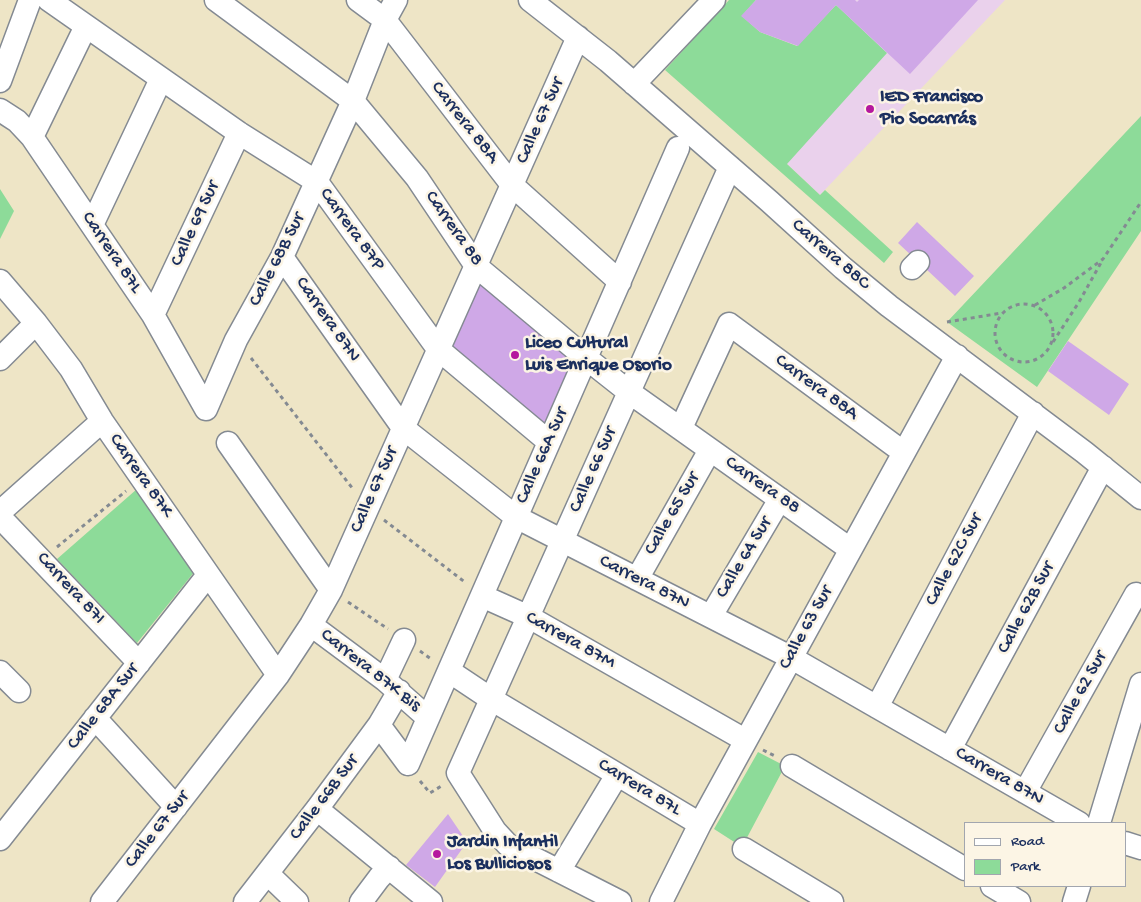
<!DOCTYPE html>
<meta charset="utf-8">
<style>
body{margin:0}
#map{position:relative;width:1141px;height:902px;overflow:hidden;background:#eee5c6;font-family:"Gochi Hand",sans-serif}
canvas{display:block}
.legend{position:absolute;left:964px;top:822px;width:162px;height:65px;box-sizing:border-box;background:#fcf5e5;border:1px solid #a2a6af;margin:0;padding:6px 9px;list-style:none;font-size:15px;color:#1b2f5e}
.legend li{display:flex;align-items:center;gap:10px;height:25px}
.legend b{width:25px;border:1px solid #a2a6af}
</style>
<div id="map">
<canvas width="1141" height="902"></canvas>
<ul class="legend">
<li><b style="height:6px;background:#fff"></b>Road</li>
<li><b style="height:14px;background:#8ddb99"></b>Park</li>
</ul>
</div>
<script>
const ctx = document.querySelector('canvas').getContext('2d');
ctx.lineJoin = 'round';
function paint(path, color) {
  ctx.fillStyle = color;
  ctx.fill(path, 'evenodd');
}
function toPath(rows) {
  const path = new Path2D();
  for (const r of rows) {
    if (r.length === 3) {
      path.moveTo(r[0] + r[2], r[1]);
      path.arc(r[0], r[1], r[2], 0, 2 * Math.PI);
      continue;
    }
    path.moveTo(r[0], r[1]);
    for (let i = 2; i < r.length; i += 2) path.lineTo(r[i], r[i + 1]);
  }
  return path;
}
function strokePath(path, color, width, dash) {
  ctx.strokeStyle = color;
  ctx.lineWidth = width;
  ctx.lineCap = dash ? 'butt' : 'round';
  ctx.setLineDash(dash || []);
  ctx.stroke(path);
}
function write(font, color, halo, rows, align = 'center') {
  ctx.font = font + ' "Gochi Hand",sans-serif';
  ctx.lineWidth = 5;
  ctx.setLineDash([]);
  ctx.textBaseline = 'middle';
  ctx.strokeStyle = halo;
  ctx.fillStyle = color;
  for (const [text, x, y, turn = 0] of rows) {
    ctx.save();
    ctx.translate(x, y);
    ctx.rotate((+turn || 0) * Math.PI / 180);
    ctx.textAlign = isNaN(turn) ? turn : align;
    if (halo) ctx.strokeText(text, 0, 0);
    ctx.fillText(text, 0, 0);
    ctx.restore();
  }
}
paint(toPath([
 [756,0,1005,0,820,195,787,164,798,46,760,32,741,16]
]), '#ead1ec');
paint(toPath([
 [729,0,756,0,742,16,760,32,797,46,836,5,887,53,787,164,820,195,825,190,893,252,884,263,665,70],
 [1141,116,1141,231,1037,387,947,322],
 [0,189,14,211,0,239],
 [137,489,195,571,137,643,57,559],
 [758,752,785,766,742,847,714,829]
]), '#8ddb99');
paint(toPath([
 [756,0,855,0,857,2,859,0,978,0,910,74,836,5,798,46,760,32,741,16],
 [917,222,974,276,955,296,898,243],
 [478,278,578,362,545,427,452,349],
 [1068,341,1129,384,1109,415,1048,371],
 [448,814,467,842,435,887,406,865]
]), '#cfa8e7');
const minor = toPath([
 [49,0,239,133,317,182,438,349,549,442],
 [216,0,353,101,417,178,476,266,586,358,629,392,850,549],
 [358,0,385,20,512,185,620,282],
 [530,0,608,61,769,201,843,268,889,306,1084,452,1141,498],
 [0,81,30,0],
 [634,84,714,0],
 [0,110,17,121,32,137,153,315,206,409],
 [32,137,86,26],
 [92,225,161,79],
 [282,257,403,428,516,517,790,657,1079,823],
 [912,268,918,262],
 [0,281,36,323,71,369,102,421,278,675],
 [153,315,239,133],
 [0,359,36,323],
 [206,409,236,340,282,257,353,101,385,20,396,0],
 [681,428,729,324,903,452],
 [228,443,331,590],
 [0,512,102,421],
 [0,517,139,663],
 [637,579,710,450],
 [482,596,529,617,745,740],
 [711,616,780,499],
 [311,625,385,680,428,718],
 [449,671,491,699,700,824],
 [0,672,19,691],
 [385,680,404,640],
 [877,707,1033,413],
 [95,718,176,807],
 [379,725,408,764,678,148],
 [950,749,1103,467],
 [792,766,965,869],
 [1025,792,1136,594],
 [317,809,431,902],
 [1099,823,1141,684],
 [0,839,208,575],
 [1125,843,1141,848],
 [744,849,832,902],
 [559,871,617,775],
 [268,874,297,902],
 [992,886,1019,902],
 [102,902,278,675,311,625,331,590,578,37],
 [245,902,317,809,379,725,399,691],
 [361,902,379,878,389,867],
 [620,902,508,845,495,831,458,773,730,167],
 [661,902,700,824,957,356],
 [1074,902,1079,886]
]);
strokePath(minor, '#848a92', 25);
strokePath(toPath([
 [1024,333,29],
 [1035,305,1064,288,1103,259,1141,202],
 [947,322,1002,313],
 [1053,342,1079,302,1102,261],
 [251,358,353,489],
 [384,520,466,583],
 [57,547,126,491],
 [348,602,388,629],
 [420,651,431,659],
 [763,750,775,756],
 [420,781,430,793,443,785]
]), '#848a92', 3, [4, 4]);
strokePath(minor, '#fff', 22);
for (const [x, y, r, color] of [
 [870,109,5,"#b5179e"],
 [515,355,5,"#b5179e"],
 [437,854,5,"#b5179e"]
]) {
  const dot = new Path2D();
  dot.arc(x, y, r, 0, 2 * Math.PI);
  ctx.fillStyle = color;
  ctx.fill(dot);
  strokePath(dot, '#fcf5e5', 2);
}
write('bold 19px', '#1b2f5e', '#fcf5e5', [
 ["IED Francisco",880,98],
 ["Pio Socarrás",880,120],
 ["Liceo Cultural",525,344],
 ["Luis Enrique Osorio",525,366],
 ["Jardin Infantil",447,843],
 ["Los Bulliciosos",447,865]
], 'left');
write('19px', '#1b2f5e', '#fcf5e5', [
 ["Calle 67 Sur",541,121,-66],
 ["Carrera 88A",464,123,52],
 ["Calle 69 Sur",196,224,-65],
 ["Carrera 88",453,229,55],
 ["Carrera 87P",351,230,54],
 ["Carrera 87L",111,253,56],
 ["Carrera 88C",830,255,41],
 ["Calle 68B Sur",278,260,-63],
 ["Carrera 87N",327,320,55],
 ["Carrera 88A",816,388,36],
 ["Calle 66A Sur",543,456,-66],
 ["Calle 66 Sur",594,470,-66],
 ["Carrera 87K",140,476,55],
 ["Carrera 88",762,486,35],
 ["Calle 67 Sur",375,490,-66],
 ["Calle 65 Sur",673,514,-60],
 ["Calle 64 Sur",745,558,-59],
 ["Calle 62C Sur",955,560,-62],
 ["Carrera 87N",644,583,27],
 ["Carrera 87I",70,589,47],
 ["Calle 62B Sur",1027,608,-62],
 ["Calle 63 Sur",807,628,-61],
 ["Carrera 87M",570,641,29],
 ["Carrera 87K Bis",370,671,38],
 ["Calle 62 Sur",1081,693,-61],
 ["Calle 68A Sur",104,707,-52],
 ["Carrera 87N",999,777,30],
 ["Carrera 87L",639,788,31],
 ["Calle 66B Sur",325,798,-53],
 ["Calle 67 Sur",158,830,-52]
]);
</script>
